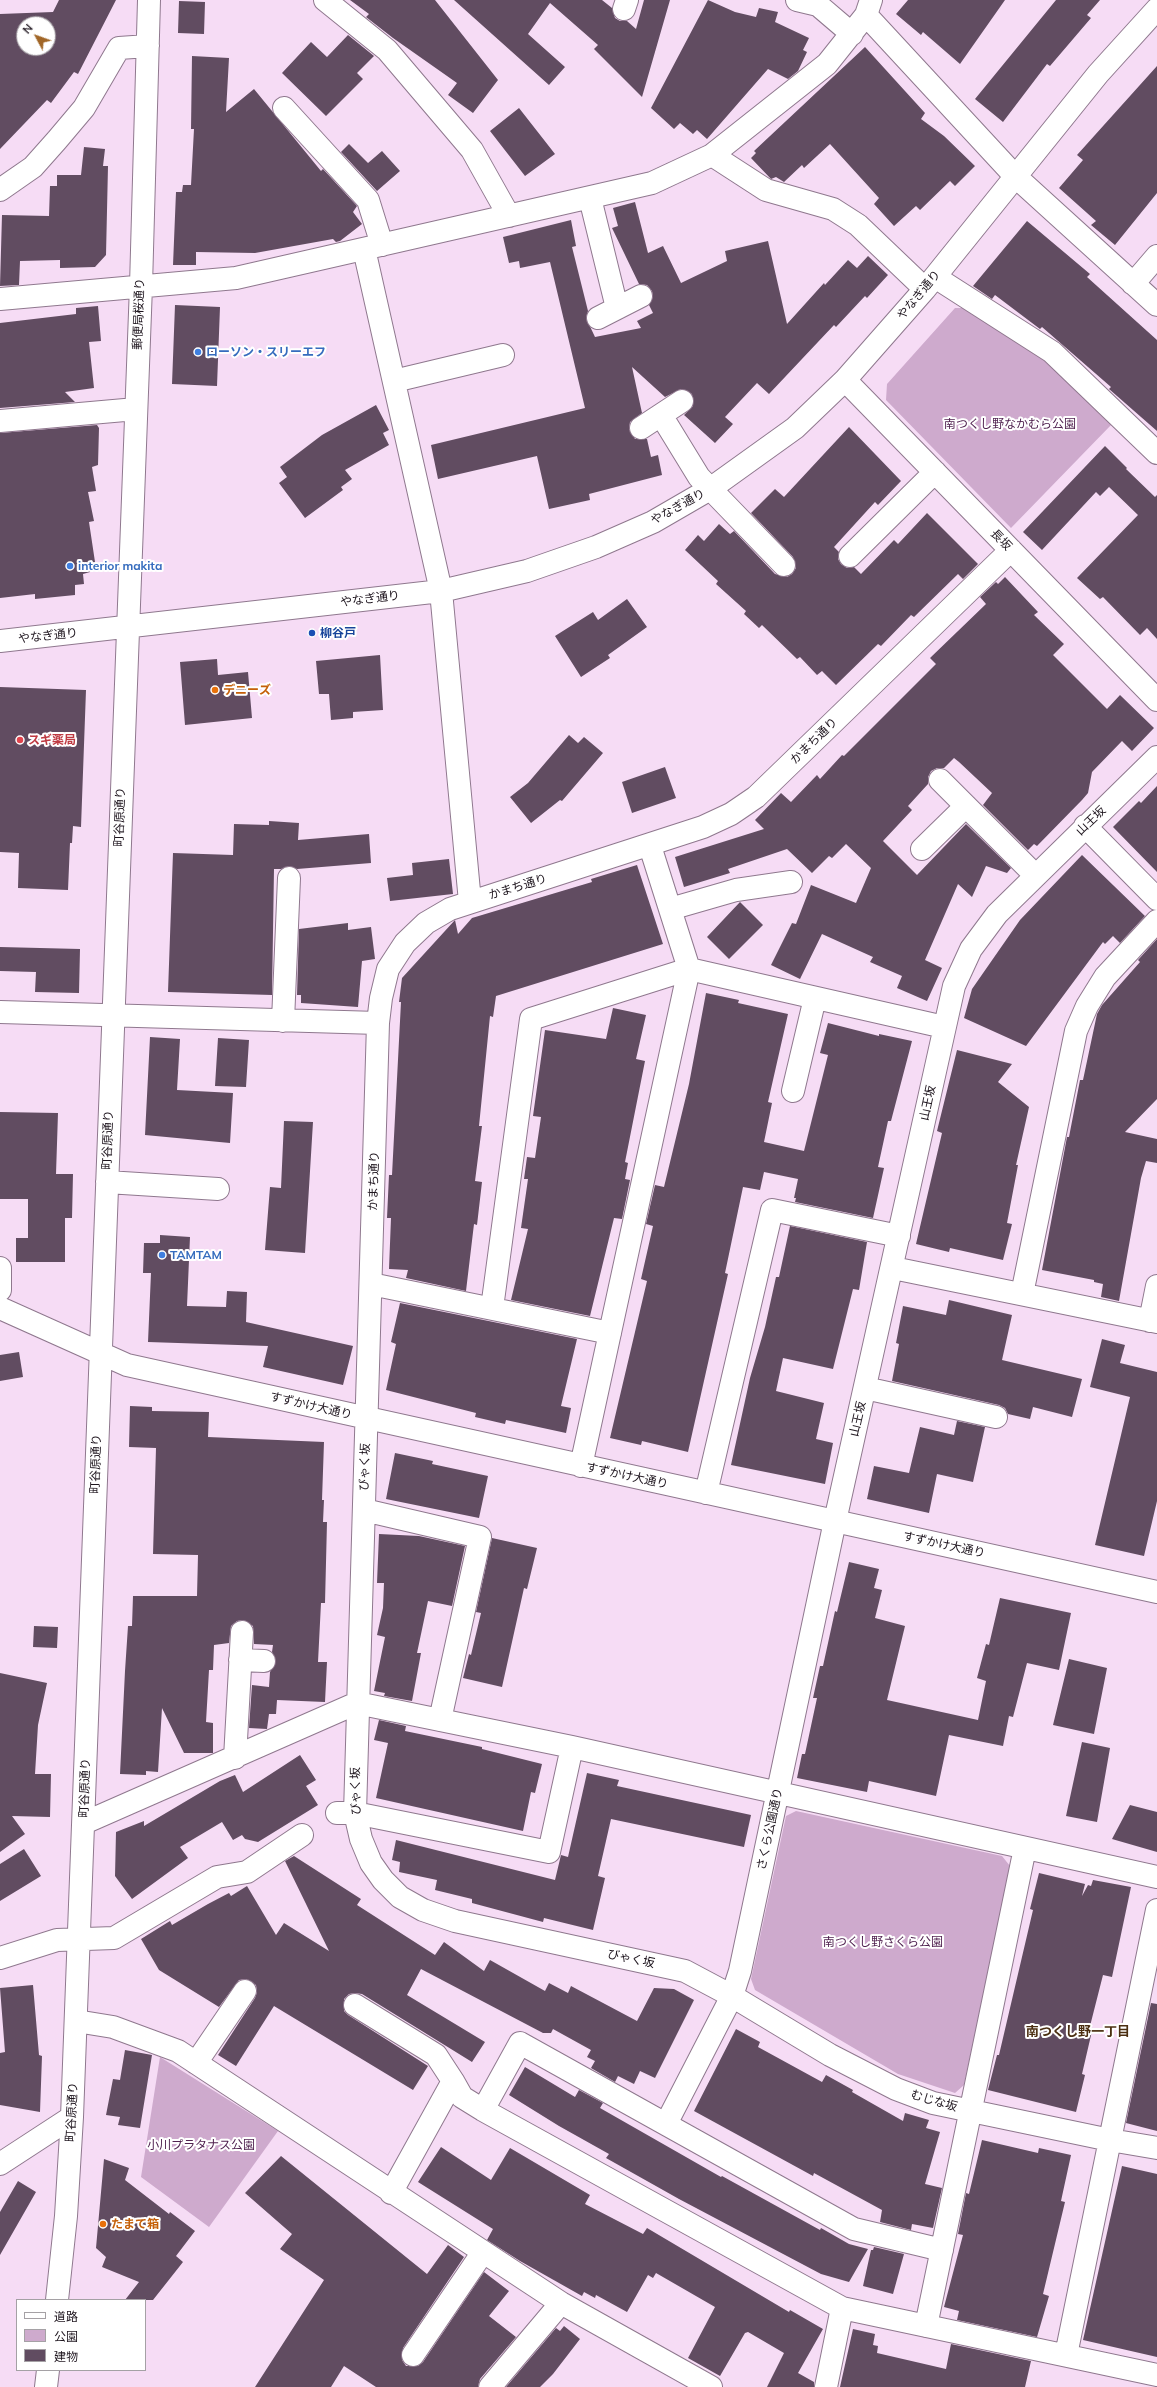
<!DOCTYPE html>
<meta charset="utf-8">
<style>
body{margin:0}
#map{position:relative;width:1157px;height:2387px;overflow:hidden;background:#f6dcf5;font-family:Mulish,"Noto Sans JP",sans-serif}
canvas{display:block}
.legend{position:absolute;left:16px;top:2299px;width:130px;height:72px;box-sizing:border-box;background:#fff;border:1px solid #a5a1a5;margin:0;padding:5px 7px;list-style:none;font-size:12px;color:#1e151e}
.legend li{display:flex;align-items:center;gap:8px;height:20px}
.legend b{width:20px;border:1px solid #a5a1a5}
.north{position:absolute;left:16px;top:16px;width:40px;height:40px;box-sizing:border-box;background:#fff;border:1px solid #a5a1a5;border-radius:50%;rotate:311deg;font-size:11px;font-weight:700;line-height:16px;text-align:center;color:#1e151e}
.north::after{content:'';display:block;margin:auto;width:14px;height:18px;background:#a16627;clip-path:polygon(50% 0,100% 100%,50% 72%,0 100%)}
</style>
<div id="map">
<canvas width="1157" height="2387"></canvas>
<ul class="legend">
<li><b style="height:5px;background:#fff"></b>道路</li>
<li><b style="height:11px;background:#ceaacd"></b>公園</li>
<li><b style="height:11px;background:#614c61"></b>建物</li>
</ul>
<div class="north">N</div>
</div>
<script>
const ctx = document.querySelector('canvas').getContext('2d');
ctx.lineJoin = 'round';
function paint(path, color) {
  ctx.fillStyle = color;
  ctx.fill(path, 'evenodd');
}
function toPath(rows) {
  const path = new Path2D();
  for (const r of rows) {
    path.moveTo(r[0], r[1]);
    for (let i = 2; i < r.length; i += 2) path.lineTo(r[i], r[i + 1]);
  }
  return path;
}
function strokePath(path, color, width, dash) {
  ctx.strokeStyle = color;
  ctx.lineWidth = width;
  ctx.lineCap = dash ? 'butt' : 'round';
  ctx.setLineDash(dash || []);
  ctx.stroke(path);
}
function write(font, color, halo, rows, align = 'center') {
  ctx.font = font + ' Mulish,"Noto Sans JP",sans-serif';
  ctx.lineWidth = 4;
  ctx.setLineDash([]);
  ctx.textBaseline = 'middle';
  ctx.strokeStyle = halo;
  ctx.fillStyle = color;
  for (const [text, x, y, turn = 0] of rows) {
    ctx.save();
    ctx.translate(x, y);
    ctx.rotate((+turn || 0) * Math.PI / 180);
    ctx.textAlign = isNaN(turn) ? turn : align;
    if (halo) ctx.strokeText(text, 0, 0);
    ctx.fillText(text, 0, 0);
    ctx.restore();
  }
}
paint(toPath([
 [955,308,964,308,1049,363,1112,424,1011,528,886,400,887,384],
 [796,1811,1002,1856,1010,1866,964,2085,955,2093,898,2074,755,1990,751,1979,786,1816],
 [160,2057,278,2131,209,2227,141,2177]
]), '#ceaacd');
paint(toPath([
 [59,0,116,0,78,74,74,72,51,103,47,100,0,149,0,14,53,12],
 [24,24,48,24,48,48,24,48],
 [350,0,435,0,498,80,473,113,448,95,457,83,393,38,366,17,369,14],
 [454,0,602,0,612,8,615,18,620,21,627,21,636,29,644,0,670,0,642,97,594,49,598,45,550,3,528,34,565,67,549,85],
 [708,0,735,12,756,17,759,8,778,12,775,22,809,38,803,50,807,52,798,71,788,79,768,69,707,139,697,130,693,134,680,123,674,129,651,108],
 [908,0,1005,0,960,64,923,32,921,35,896,14],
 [1056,0,1100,0,1087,15,1091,18,1050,66,1047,64,1003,122,975,99],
 [179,1,205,2,204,34,178,33],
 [348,35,374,56,357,73,363,79,326,116,282,73,311,42,327,57],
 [865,47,925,113,921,119,944,136,975,166,955,186,950,181,920,210,916,206,894,226,874,204,879,198,830,144,804,168,802,165,784,182,776,177,771,179,751,158,756,153,754,151],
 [192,56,229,58,226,112,254,89,321,171,323,169,357,206,353,212,362,224,340,241,336,242,333,239,255,253,196,252,196,265,173,265,176,192,182,192,183,185,191,185,194,129,191,129],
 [1157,66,1157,193,1115,245,1091,225,1096,221,1059,188,1083,160,1077,155],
 [519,108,555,154,525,176,490,131],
 [349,144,368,163,382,151,400,171,377,191,341,152],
 [84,147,105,149,103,166,108,166,106,255,95,267,60,268,60,260,20,261,19,285,0,286,2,215,49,216,50,186,57,186,57,175,81,175],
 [635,202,648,253,663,246,681,283,727,261,725,251,768,241,787,324,824,283,825,285,848,260,857,268,868,256,888,275,867,298,865,296,836,327,834,325,769,394,757,383,725,417,733,424,715,443,684,415,693,406,692,394,681,389,665,397,632,367,642,413,630,422,629,429,635,439,647,439,651,457,658,455,662,475,589,494,590,500,549,509,537,456,438,479,431,445,585,408,550,262,520,268,519,261,509,263,503,237,571,220,576,246,572,247,588,311,586,318,595,337,641,328,637,321,653,313,649,305,653,297,652,291,647,285,639,284,612,228,618,226,613,208],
 [1027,221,1090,274,1087,277,1157,340,1157,431,1109,389,1111,387,1042,327,1040,329,995,295,992,299,973,286],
 [175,305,220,307,217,386,172,384],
 [98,306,101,341,89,342,94,388,65,392,75,402,0,408,0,323,76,314,76,308],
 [376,405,389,430,383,433,389,445,345,470,352,479,341,487,343,490,305,518,279,483,287,477,280,467,322,435],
 [97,425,99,428,98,465,92,467,96,491,88,492,94,521,89,522,95,562,90,564,90,572,83,574,84,584,75,585,75,595,35,599,35,594,0,598,0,433],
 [849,427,901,481,878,505,875,502,834,547,839,552,838,559,841,564,847,568,854,567,861,574,894,540,898,544,927,513,978,564,963,579,958,574,914,617,911,615,881,646,878,644,836,685,822,671,817,675,800,657,797,659,762,625,759,628,744,614,746,611,716,584,718,581,685,550,698,535,704,541,719,524,730,534,734,531,775,574,787,577,792,574,796,568,793,557,751,513,775,489,784,497],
 [1105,446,1127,468,1126,469,1155,497,1157,495,1157,639,1147,628,1140,635,1103,597,1100,599,1077,578,1138,515,1109,487,1100,496,1096,492,1042,550,1023,532],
 [1005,577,1038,612,1034,615,1064,644,1053,655,1107,709,1120,695,1154,728,1132,751,1122,741,1092,772,1088,793,1082,800,1037,846,1034,844,1028,850,983,805,992,793,959,762,954,758,944,768,937,768,931,771,928,777,928,784,908,806,912,810,883,841,917,875,966,824,1011,868,1007,873,986,866,972,897,958,884,925,960,942,968,927,1001,897,988,902,976,870,962,873,957,822,934,800,979,771,965,792,923,796,924,811,885,856,903,871,868,846,844,832,858,829,856,812,873,787,849,728,869,730,873,684,887,675,857,764,829,755,820,781,793,791,802,817,775,820,779,842,755,844,756,936,664,930,658,986,604,980,597,996,582,998,584],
 [627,599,647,627,608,655,610,658,581,677,555,636,593,612,598,620],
 [380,655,383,710,353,712,353,718,331,720,329,694,319,694,316,661],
 [217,659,218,675,248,672,252,718,185,725,180,662],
 [0,687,86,690,81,827,73,826,72,843,70,843,68,890,18,888,19,853,0,852],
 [569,735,578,743,584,737,603,753,562,801,560,800,531,823,510,797,528,783],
 [665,767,676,798,632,813,622,782],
 [1157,786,1157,872,1113,827,1139,801,1141,803],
 [269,821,299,823,298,840,369,834,371,863,297,869,289,866,281,869,274,869,272,995,168,992,173,853,233,855,234,824,269,825],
 [1082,855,1145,916,1120,943,1113,936,1105,944,1103,942,1026,1046,964,1018,972,989,1020,920],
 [449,859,453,894,390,901,387,878,413,875,412,863],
 [637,865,663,944,496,996,493,1017,490,1016,479,1126,482,1126,475,1181,482,1182,477,1225,474,1224,466,1291,406,1278,408,1270,389,1269,391,1218,387,1218,389,1175,392,1175,401,1002,399,1002,402,978,455,920,458,934,472,918,592,882,591,879],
 [740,902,763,925,729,959,707,937],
 [348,923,348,930,371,927,375,959,362,961,358,1007,301,1003,301,995,297,995,299,929],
 [1157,939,1157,1099,1125,1132,1157,1139,1157,1163,1146,1161,1141,1178,1119,1301,1101,1297,1103,1284,1094,1282,1094,1280,1042,1270,1067,1137,1069,1137,1080,1080,1083,1080,1097,1014,1102,1005,1140,962,1138,960],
 [0,947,80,949,79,993,35,992,36,972,0,971],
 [706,993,739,1000,738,1003,788,1014,768,1102,772,1103,764,1142,804,1151,828,1055,820,1053,828,1023,879,1036,879,1034,912,1041,891,1121,888,1121,878,1167,884,1168,873,1218,795,1202,796,1198,794,1198,798,1179,764,1172,760,1190,743,1187,725,1273,728,1274,688,1452,642,1441,641,1445,610,1438,647,1281,641,1279,653,1226,646,1224,655,1185,664,1187,689,1084],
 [613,1008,646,1015,636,1059,645,1061,625,1162,628,1163,625,1179,630,1180,622,1219,614,1218,590,1316,511,1300,528,1229,521,1228,528,1179,524,1179,527,1157,535,1158,541,1117,533,1116,545,1030,606,1039],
 [150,1037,180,1039,177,1090,233,1093,230,1143,145,1135],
 [218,1038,249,1040,246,1087,215,1086],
 [957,1050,1012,1064,998,1082,1029,1107,1016,1165,1018,1165,1007,1223,1012,1224,1003,1260,950,1248,949,1252,916,1244,942,1133,937,1131],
 [0,1112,58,1113,56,1174,73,1174,72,1218,65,1218,65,1262,16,1262,16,1238,28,1238,28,1199,0,1199],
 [284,1121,313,1122,305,1253,265,1250,270,1187,281,1188],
 [790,1226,867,1242,859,1290,853,1289,833,1369,783,1358,776,1391,824,1403,816,1439,833,1443,825,1484,731,1465,750,1378,765,1327,776,1277,779,1277],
 [160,1235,190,1237,187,1306,226,1307,227,1291,247,1292,246,1322,353,1346,343,1385,263,1367,268,1346,148,1342,151,1273,143,1273,144,1243,160,1243],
 [949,1300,1012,1315,1002,1360,1082,1379,1072,1417,1033,1407,1030,1419,1008,1414,1005,1408,999,1405,892,1381,899,1344,896,1343,903,1306,946,1315],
 [400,1303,577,1339,561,1406,571,1408,566,1433,506,1420,505,1424,475,1417,476,1413,386,1390,396,1344,391,1342],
 [1102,1339,1125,1345,1120,1363,1157,1372,1157,1501,1144,1556,1095,1545,1130,1397,1090,1387],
 [19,1352,23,1377,0,1381,0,1355],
 [130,1406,152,1407,152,1411,209,1412,208,1437,324,1442,322,1500,324,1500,323,1522,327,1522,325,1603,321,1603,318,1662,327,1662,325,1702,277,1700,276,1714,269,1714,267,1729,249,1728,252,1685,269,1687,270,1672,276,1661,272,1652,273,1645,254,1644,253,1626,243,1620,237,1621,231,1626,229,1643,214,1645,213,1670,209,1670,206,1722,213,1723,213,1753,184,1753,162,1708,158,1772,146,1771,146,1775,120,1774,125,1671,128,1626,132,1626,133,1596,197,1596,198,1555,153,1554,156,1448,129,1447],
 [957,1421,985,1427,973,1482,937,1474,929,1513,867,1499,874,1466,909,1473,920,1427,954,1435],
 [395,1453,433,1461,432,1464,488,1476,479,1518,386,1499],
 [379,1534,419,1536,465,1546,452,1606,428,1601,417,1653,421,1653,412,1701,384,1696,385,1693,374,1691,385,1637,377,1635,383,1608,384,1583,377,1583],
 [492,1538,537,1548,527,1589,524,1588,502,1687,463,1678,469,1654,471,1655,481,1613,476,1612],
 [849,1562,879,1569,874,1588,882,1590,875,1618,905,1626,887,1700,978,1720,986,1681,977,1678,986,1644,989,1645,1000,1598,1071,1613,1059,1670,1027,1663,1013,1717,1009,1716,1003,1746,949,1735,936,1796,869,1781,867,1792,797,1778,802,1754,805,1754,817,1698,813,1698,820,1666,823,1666,835,1611,837,1612],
 [34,1626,58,1627,57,1648,33,1647],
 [1069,1659,1107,1668,1094,1734,1053,1725],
 [0,1673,47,1683,38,1725,35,1774,51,1774,50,1817,12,1816,25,1834,0,1852],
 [379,1720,406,1726,405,1731,482,1747,482,1749,542,1764,535,1793,531,1792,523,1831,376,1798,388,1743,374,1740],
 [1082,1742,1110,1748,1097,1822,1066,1816],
 [300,1755,316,1780,306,1786,318,1805,258,1842,245,1839,242,1835,233,1840,222,1822,180,1847,188,1858,132,1899,115,1876,116,1832,144,1821,144,1826,220,1781,235,1775,243,1792],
 [587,1773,619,1780,617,1786,751,1815,744,1847,611,1819,598,1876,605,1878,593,1930,544,1918,543,1922,472,1903,472,1899,435,1890,437,1880,399,1872,400,1862,392,1860,396,1840,555,1880,561,1855,568,1857],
 [1130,1805,1157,1812,1157,1852,1112,1839],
 [24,1849,41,1876,0,1901,0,1864],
 [294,1856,361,1899,357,1905,435,1955,444,1942,484,1971,490,1960,545,1991,549,1983,568,1993,571,1986,637,2021,654,1988,674,1989,694,2000,655,2078,640,2071,634,2084,618,2076,615,2082,591,2068,595,2061,587,2057,591,2050,553,2029,551,2033,543,2033,421,1969,407,1995,485,2042,472,2062,362,1994,355,1993,349,1994,344,1999,344,2011,348,2015,428,2066,413,2090,274,2006,236,2066,218,2055,255,1998,257,1992,256,1985,246,1979,239,1980,219,2007,159,1970,141,1939,170,1921,172,1925,208,1904,229,1893,231,1896,247,1886,276,1935,284,1923,329,1951,285,1861],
 [1039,1873,1085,1884,1082,1896,1088,1885,1091,1886,1093,1880,1131,1887,1112,1977,1103,1975,1089,2030,1092,2031,1082,2074,1085,2075,1076,2112,988,2090,997,2055,999,2055,1033,1910,1030,1909],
 [33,1985,39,2055,42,2056,40,2112,0,2105,0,2053,5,2052,0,1988],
 [1151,2003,1157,2004,1157,2131,1126,2123],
 [736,2029,760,2042,758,2047,822,2082,826,2075,853,2090,852,2092,903,2121,905,2113,929,2120,926,2128,940,2132,925,2184,942,2188,933,2228,912,2224,911,2230,880,2222,882,2210,814,2173,813,2176,694,2111],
 [125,2050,152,2055,140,2128,118,2125,120,2117,106,2115,113,2079,120,2080],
 [525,2067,575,2097,579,2090,603,2103,600,2108,721,2177,722,2176,820,2230,821,2228,849,2244,868,2249,849,2282,821,2274,679,2199,606,2158,609,2154,559,2126,509,2095],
 [982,2140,1038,2153,1039,2148,1071,2155,1061,2201,1065,2202,1043,2294,1049,2296,1037,2337,957,2320,959,2311,944,2307,963,2235,958,2234,966,2193,969,2194],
 [441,2147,491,2180,510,2148,590,2195,585,2204,643,2234,647,2228,789,2312,790,2310,823,2329,798,2373,814,2382,814,2387,767,2387,784,2353,748,2332,745,2333,720,2376,688,2358,715,2307,656,2273,653,2278,648,2275,627,2312,596,2295,595,2298,584,2292,582,2296,520,2261,487,2240,493,2229,418,2182],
 [281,2156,427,2274,448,2245,464,2257,403,2348,402,2360,406,2366,418,2366,423,2362,484,2272,509,2291,489,2316,516,2337,480,2379,478,2387,376,2387,344,2366,331,2387,255,2387,324,2280,280,2249,292,2234,245,2193],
 [104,2159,129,2168,125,2180,169,2214,170,2212,195,2231,176,2256,183,2262,153,2300,125,2300,139,2282,102,2267,106,2257,96,2248],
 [1122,2166,1157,2174,1157,2357,1083,2340],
 [18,2181,36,2192,0,2255,0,2212],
 [874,2247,904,2254,893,2294,863,2286,871,2250,873,2250],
 [564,2326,580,2339,553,2374,540,2387,506,2387,556,2328,560,2331],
 [853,2329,875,2334,873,2345,878,2346,877,2353,946,2369,951,2344,1031,2361,1025,2387,840,2387]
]), '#614c61');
const minor = toPath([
 [325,0,387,50,472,150,509,216],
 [797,0,818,5,852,34],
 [624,9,627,0],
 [866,15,1015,176,1157,305],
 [284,108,368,200,382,245],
 [712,155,766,190,833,209,858,225,925,289],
 [0,190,33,167,57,140,84,108,119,48,148,46],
 [590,198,617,308],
 [364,249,441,591,470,902],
 [935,277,1052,352,1157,453],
 [1133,284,1157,256],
 [0,299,236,278,652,183,712,155,827,64,866,15,871,0],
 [598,318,641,296],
 [845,380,1157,700],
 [394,381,503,355],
 [661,415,699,477,784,565],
 [0,421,136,409],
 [641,428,682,401],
 [1011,550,756,797,731,814,703,827,450,909,426,923,405,943,388,969,381,998,378,1023,355,1813,361,1839,371,1863,383,1880,400,1897,423,1910,455,1921,685,1971,732,1996,830,2055,896,2089,933,2103,1110,2140,1157,2148],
 [850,556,935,472],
 [0,641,441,591,527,571,596,547,653,522,710,489,795,428,845,380,925,289,1098,74,1157,9],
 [940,780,1035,875],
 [1085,826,1157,899],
 [922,849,966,806],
 [670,909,736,890,791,882],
 [0,1012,378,1023],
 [283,1021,289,878],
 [793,1091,815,998],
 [107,1182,218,1189],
 [0,1268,0,1290],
 [893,1268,1157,1322],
 [371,1284,610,1333],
 [1022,1294,1076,1031,1087,1006,1105,977,1157,921],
 [0,1308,127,1365,1157,1592],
 [492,1308,531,1019,689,969,944,1027],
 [1150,1321,1157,1286],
 [865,1388,996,1417],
 [581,1466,689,969,650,846],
 [706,1493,772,1210,899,1236],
 [364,1510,480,1537,440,1720],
 [240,1660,264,1661],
 [235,1758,242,1632],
 [337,1813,355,1813,549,1852,572,1747],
 [84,1823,357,1703,572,1747,1157,1877],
 [0,1958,57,1940,114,1938,217,1877,247,1872,302,1835],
 [355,2005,436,2055,453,2081,391,2193],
 [76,2021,113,2027,178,2051,561,2303,711,2387],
 [196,2063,245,1991],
 [453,2081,462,2097,483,2110,842,2308,1157,2375],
 [483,2110,520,2043,854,2229,942,2250],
 [666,2124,732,1996,740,1971,835,1521,954,986,971,949,997,914,1157,757],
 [0,2164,72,2117],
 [57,2300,66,2216,72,2117,141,286,149,0],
 [926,2326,1025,1848],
 [413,2355,483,2252],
 [1066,2355,1157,1910],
 [46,2387,48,2370],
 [490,2387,561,2303],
 [826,2387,842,2308]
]);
strokePath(minor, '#8f788e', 24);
strokePath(minor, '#fff', 22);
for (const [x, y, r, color] of [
 [198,352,4,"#3f7fe0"],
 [70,566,4,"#3f7fe0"],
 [312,633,4,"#1a4fb4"],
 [215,690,4,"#e8710a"],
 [20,740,4,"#e0444e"],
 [162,1255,4,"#3f7fe0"],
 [103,2224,4,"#e8710a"]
]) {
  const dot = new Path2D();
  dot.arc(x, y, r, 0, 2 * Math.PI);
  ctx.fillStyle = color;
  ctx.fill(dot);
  strokePath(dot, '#fff', 1.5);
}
write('12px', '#1e151e', '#fff', [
 ["やなぎ通り",919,295,-50],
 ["郵便局桜通り",139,314,-88],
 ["やなぎ通り",678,507,-29],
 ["長坂",1001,540,46],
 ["やなぎ通り",370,599,-7],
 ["やなぎ通り",48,636,-6],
 ["かまち通り",814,741,-44],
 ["町谷原通り",120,817,-88],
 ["山王坂",1091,821,-44],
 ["かまち通り",518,887,-17],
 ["山王坂",928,1103,-78],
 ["町谷原通り",108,1140,-88],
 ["かまち通り",374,1181,-88],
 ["すずかけ大通り",311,1406,13],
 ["山王坂",858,1419,-77],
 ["町谷原通り",96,1464,-88],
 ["びゃく坂",365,1467,-88],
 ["すずかけ大通り",627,1476,12],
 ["すずかけ大通り",944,1545,12],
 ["町谷原通り",85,1788,-88],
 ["びゃく坂",356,1791,-91],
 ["さくら公園通り",770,1829,-78],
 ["びゃく坂",631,1959,12],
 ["むじな坂",934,2101,16],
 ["町谷原通り",72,2112,-87]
]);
write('bold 12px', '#366cbe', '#fff', [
 ["ローソン・スリーエフ",206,352],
 ["interior makita",78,566],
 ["TAMTAM",170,1255]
], 'left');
write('12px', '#512351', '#fff', [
 ["南つくし野なかむら公園",1010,424],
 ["南つくし野さくら公園",883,1942],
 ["小川プラタナス公園",201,2145]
]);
write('bold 12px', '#164399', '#fff', [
 ["柳谷戸",320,633]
], 'left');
write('bold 12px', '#c56008', '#fff', [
 ["デニーズ",223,690],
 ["たまて箱",111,2224]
], 'left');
write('bold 12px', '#be3a42', '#fff', [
 ["スギ薬局",28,740]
], 'left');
write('bold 13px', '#4b2f11', '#fff', [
 ["南つくし野一丁目",1078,2032]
]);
</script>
